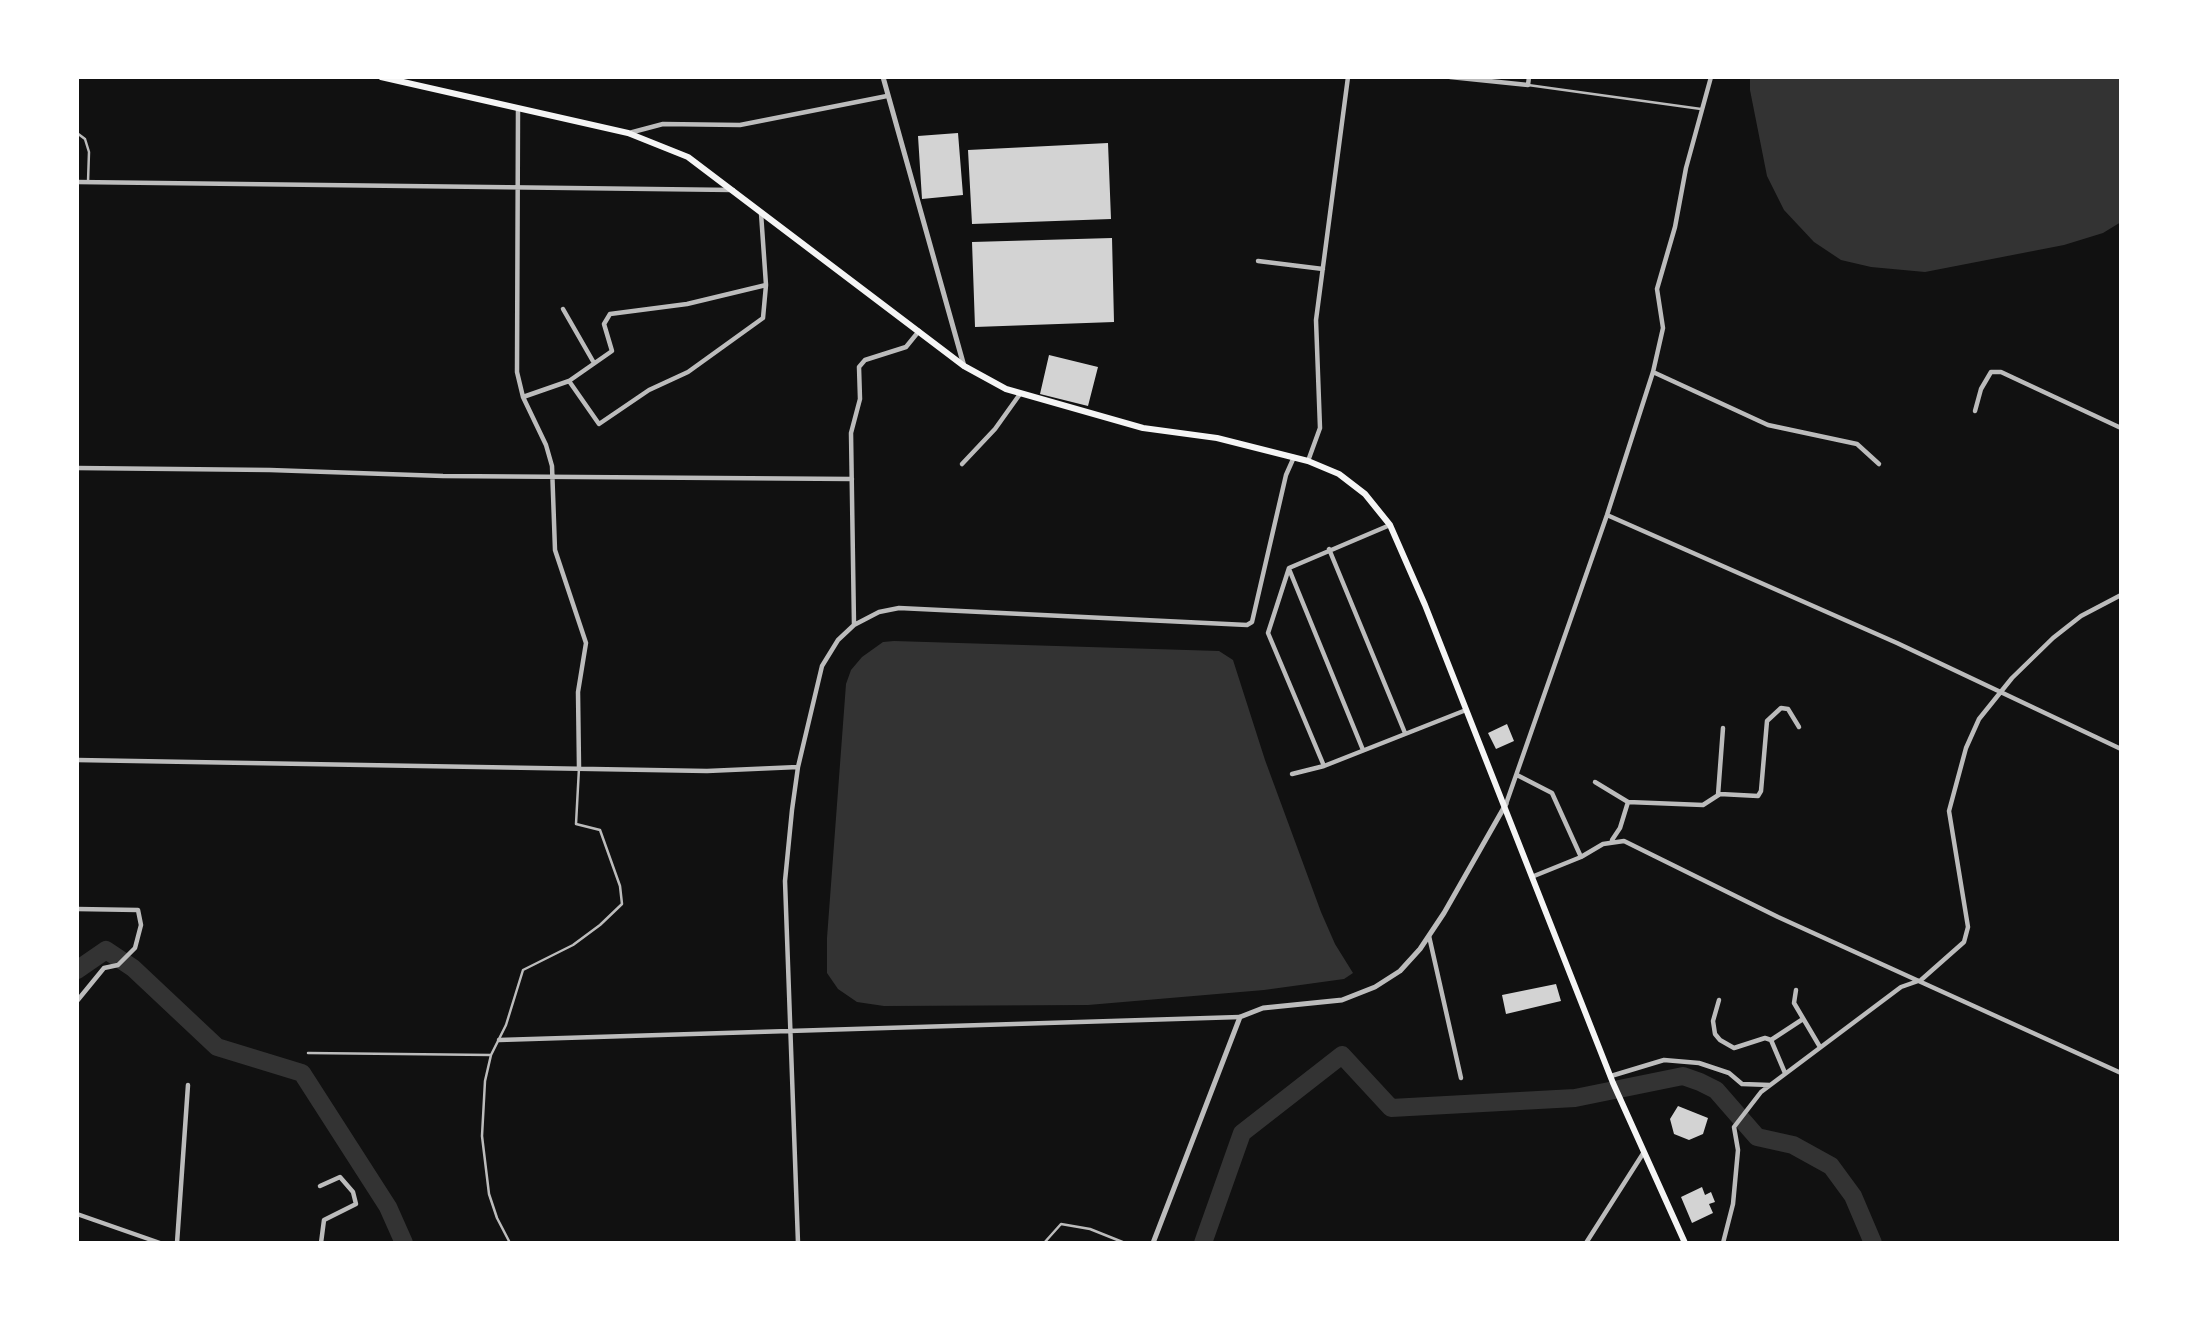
<!DOCTYPE html>
<style>
body{margin:0}
#map{position:relative;width:2198px;height:1320px;overflow:hidden;background:#111;font-family:"DejaVu Sans",sans-serif}
canvas{display:block}
.frame{position:absolute;inset:0;border:79px solid #fff;pointer-events:none}
</style>
<div id="map">
<canvas width="2198" height="1320"></canvas>
<div class="frame"></div>
</div>
<script>
const ctx = document.querySelector('canvas').getContext('2d');
ctx.lineJoin = 'round';
function paint(path, color) {
  ctx.fillStyle = color;
  ctx.fill(path, 'evenodd');
}
function toPath(rows) {
  const path = new Path2D();
  for (const r of rows) {
    path.moveTo(r[0], r[1]);
    for (let i = 2; i < r.length; i += 2) path.lineTo(r[i], r[i + 1]);
  }
  return path;
}
function strokePath(path, color, width, dash) {
  ctx.strokeStyle = color;
  ctx.lineWidth = width;
  ctx.lineCap = dash ? 'butt' : 'round';
  ctx.setLineDash(dash || []);
  ctx.stroke(path);
}
paint(toPath([
 [1750,77,2121,77,2121,222,2103,233,2064,245,1925,272,1871,267,1841,260,1814,242,1784,210,1767,176,1750,90],
 [894,641,1219,651,1233,660,1265,760,1321,912,1335,944,1353,973,1344,979,1264,990,1088,1005,884,1006,857,1002,838,989,827,973,827,938,846,684,851,670,862,657,883,642]
]), '#333');
strokePath(toPath([
 [77,970,106,950,133,968,217,1047,302,1073,388,1207,404,1243],
 [1203,1243,1242,1133,1342,1055,1391,1108,1575,1098,1683,1076,1700,1082,1716,1090,1757,1137,1793,1145,1831,1166,1853,1196,1873,1243]
]), '#333', 18);
paint(toPath([
 [958,133,963,195,922,199,918,136],
 [1108,143,1111,219,972,224,968,150],
 [1112,238,1114,322,975,327,972,242],
 [1049,355,1098,367,1088,406,1040,394],
 [1507,724,1514,741,1496,749,1488,733],
 [1556,984,1561,1001,1506,1014,1502,995],
 [1678,1106,1708,1118,1703,1134,1689,1140,1674,1134,1670,1119],
 [1702,1187,1705,1195,1711,1192,1715,1202,1709,1204,1713,1213,1692,1223,1681,1197]
]), '#d3d3d3');
strokePath(toPath([
 [1528,85,1701,109],
 [77,133,85,139,89,152,88,182],
 [308,1053,491,1055],
 [510,1243,497,1218,489,1194,482,1136,485,1081,491,1055,506,1025,523,970,573,945,600,925,622,904,620,886,600,830,576,824,579,768],
 [1044,1243,1061,1224,1090,1229,1125,1243]
]), '#bcbcbc', 2.5);
strokePath(toPath([
 [1450,77,1528,85,1529,77],
 [518,108,517,372,523,397,546,445,552,466,555,550,586,643,578,692,579,767],
 [629,133,663,124,740,125,887,96],
 [77,182,733,190],
 [1258,261,1323,269],
 [563,309,594,363],
 [1653,372,1768,425,1857,444,1879,464],
 [569,381,599,424,649,390,688,372,763,318,766,285,761,213],
 [523,397,569,381,612,351,604,324,610,314,687,304,766,285],
 [1975,411,1981,389,1991,372,2001,372,2121,428],
 [1308,461,1320,428,1316,320,1348,77],
 [962,464,995,429,1020,394],
 [77,468,270,470,443,476,852,479],
 [1607,515,1897,643,2121,749],
 [1329,549,1405,733],
 [1289,568,1268,633,1324,766],
 [1289,568,1390,525],
 [1289,569,1363,750],
 [854,625,879,612,899,608,1247,625,1252,622,1286,475,1294,457],
 [77,760,707,771,798,767],
 [1292,774,1324,766,1466,710],
 [1517,775,1552,793,1581,857],
 [1595,782,1628,802],
 [1718,795,1723,728],
 [1506,804,1607,515,1653,372,1663,328,1657,289,1675,227,1686,168,1711,77],
 [1612,840,1620,828,1628,802,1703,805,1720,794,1758,796,1761,791,1767,721,1781,708,1788,709,1799,727],
 [1534,876,1581,857,1603,844,1624,841,1778,917,2121,1073],
 [77,909,138,910,141,925,135,948,118,965,104,968,77,1001],
 [1429,936,1461,1078],
 [1796,990,1794,1003,1820,1047],
 [1719,1000,1713,1021,1715,1034,1720,1040,1734,1048,1765,1038,1771,1040,1803,1019],
 [499,1040,1240,1017],
 [1771,1040,1785,1073],
 [1611,1076,1664,1060,1699,1063,1729,1073,1742,1084,1770,1085],
 [320,1186,340,1177,353,1192,356,1204,324,1220,321,1243],
 [77,1214,160,1243],
 [177,1243,188,1085],
 [798,1243,785,881,792,810,798,767,822,666,838,640,854,625,851,433,860,399,859,367,865,360,906,347,919,331],
 [1586,1243,1644,1152],
 [1723,1243,1733,1204,1738,1150,1734,1127,1761,1092,1901,987,1921,980,1964,942,1968,927,1949,811,1966,748,1979,719,2012,678,2053,638,2081,616,2121,595]
]), '#bcbcbc', 4.5);
strokePath(toPath([
 [883,77,964,366],
 [1153,1243,1240,1017,1263,1008,1342,1000,1375,987,1400,971,1420,949,1444,913,1506,804]
]), '#bcbcbc', 5);
strokePath(toPath([
 [381,77,628,133,688,157,964,366,1006,389,1143,428,1217,438,1308,461,1339,474,1365,494,1390,525,1425,605,1613,1083,1685,1243]
]), '#f5f5f5', 6);
</script>
